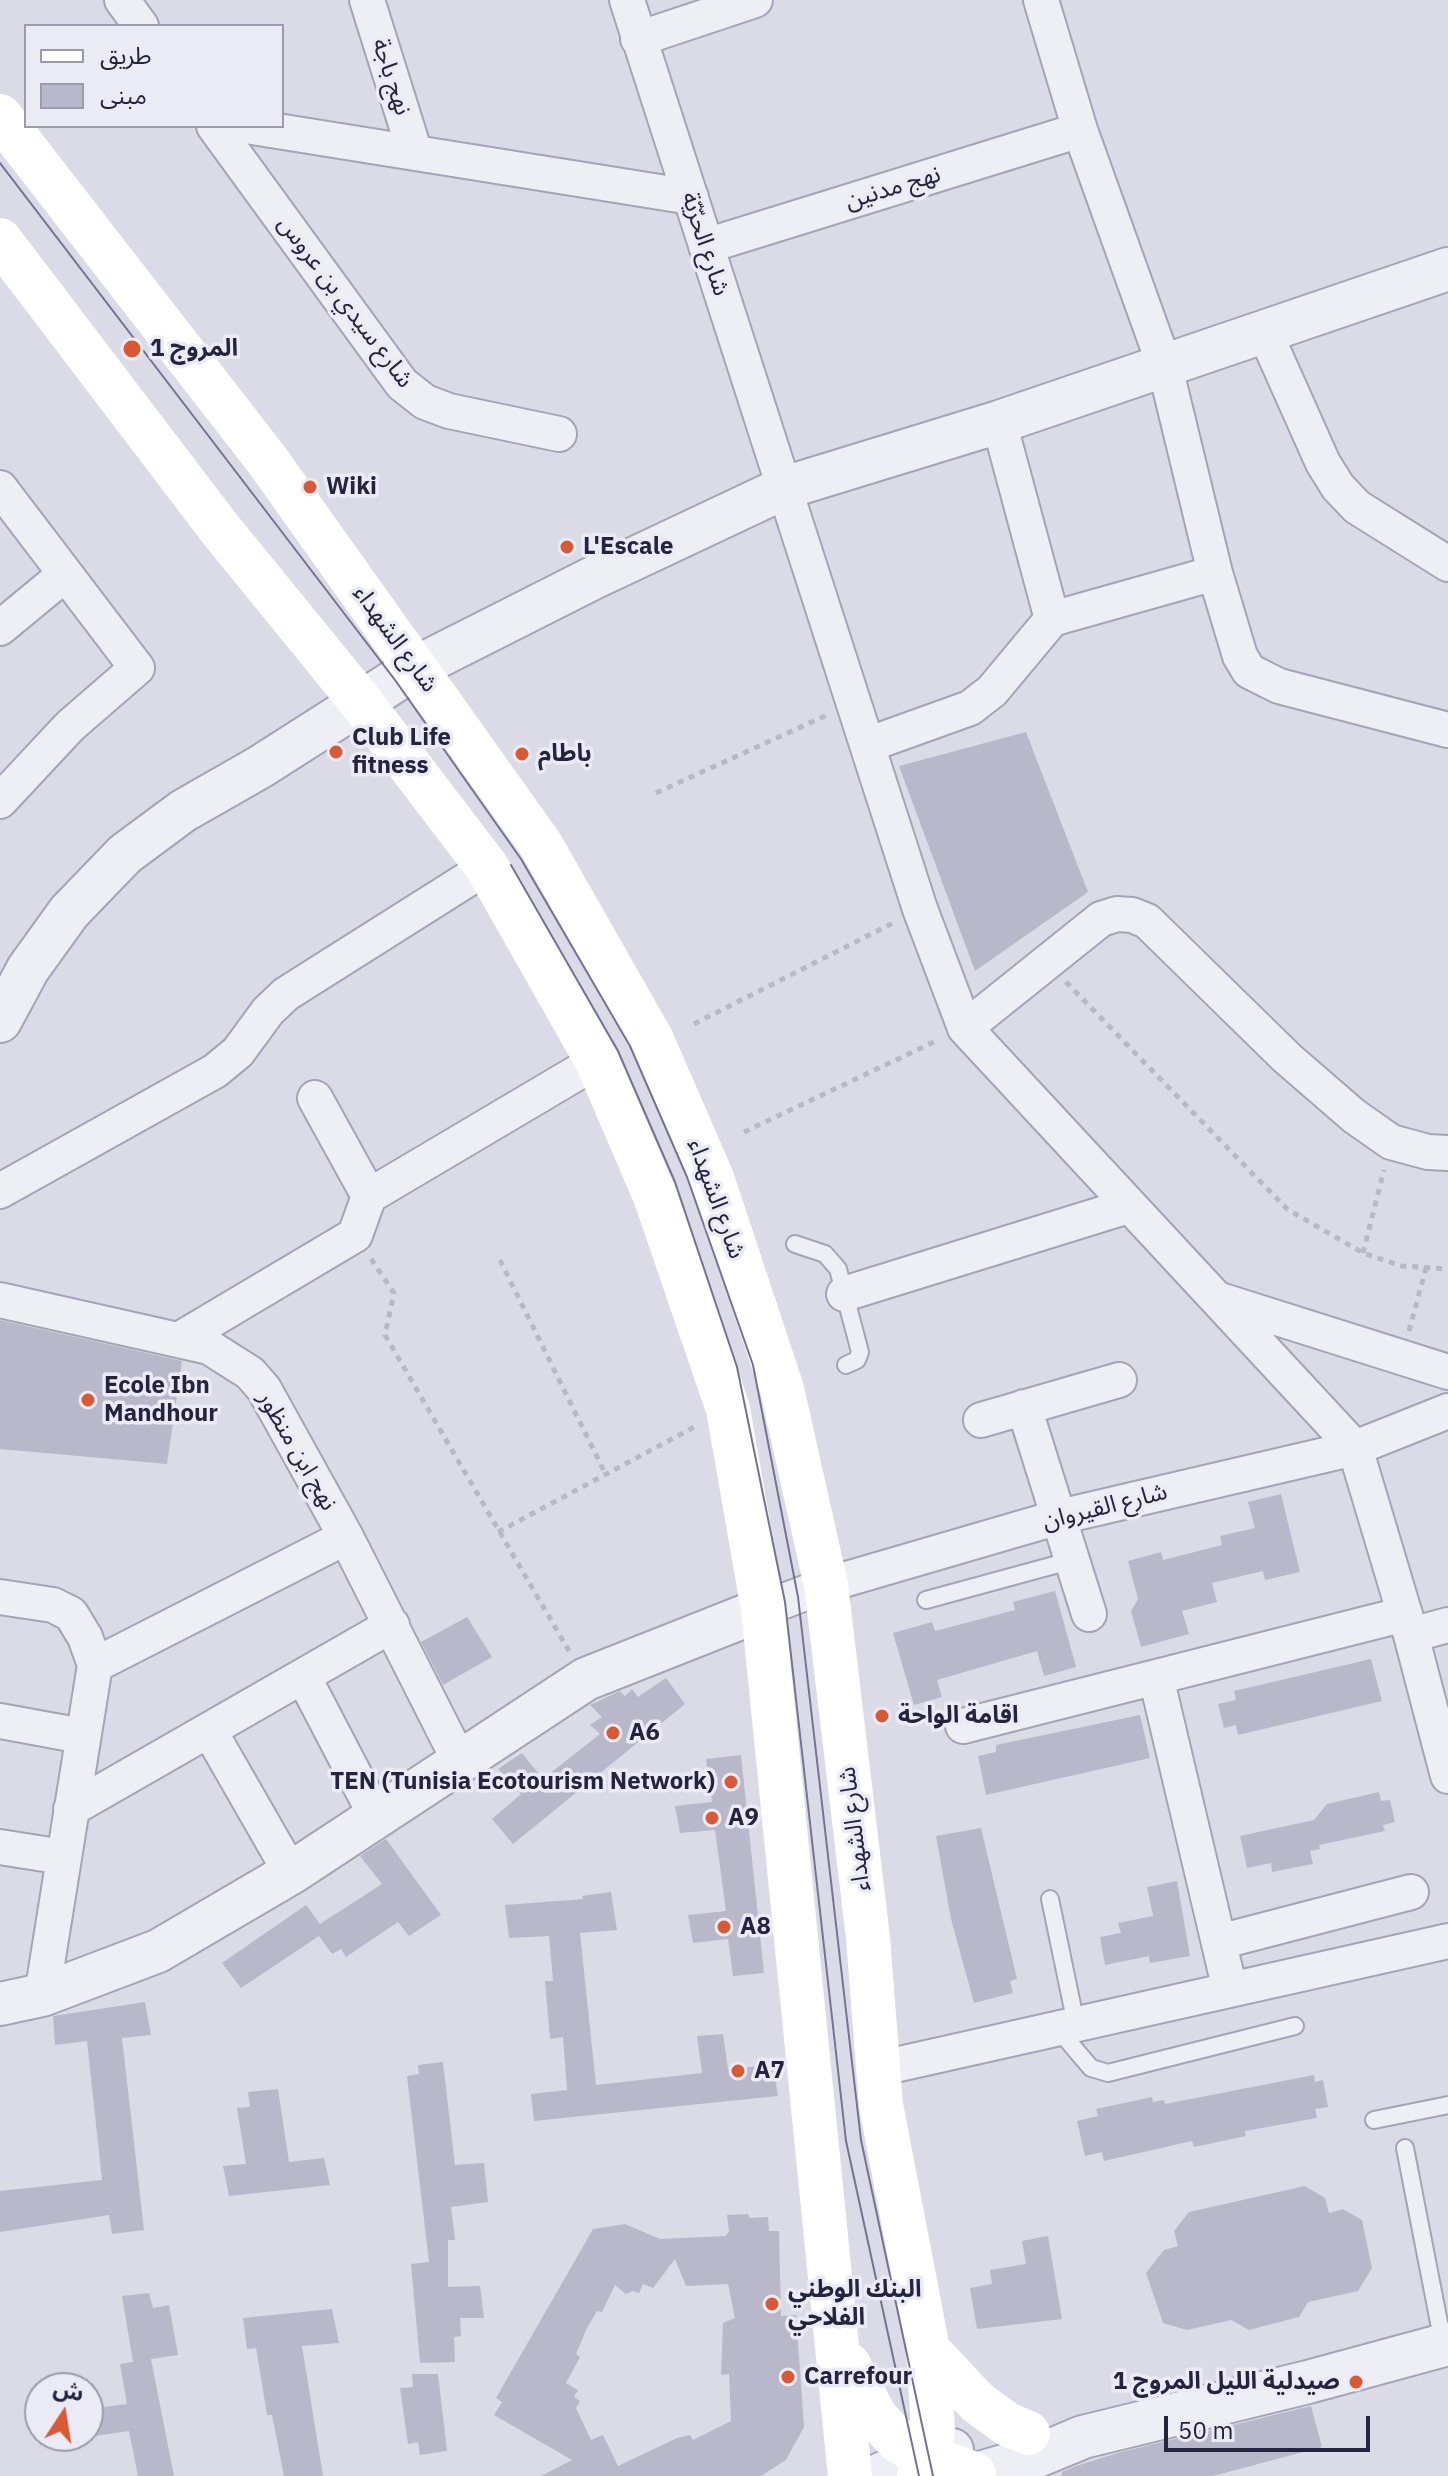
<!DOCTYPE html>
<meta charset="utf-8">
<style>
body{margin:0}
#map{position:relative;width:1448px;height:2476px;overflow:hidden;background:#dbdbe7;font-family:"IBM Plex Sans","Noto Sans Arabic",sans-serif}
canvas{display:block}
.legend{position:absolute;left:24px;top:24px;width:260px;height:104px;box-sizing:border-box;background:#eaebf5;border:2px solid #9b9bac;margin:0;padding:10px 14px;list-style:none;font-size:24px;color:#24243e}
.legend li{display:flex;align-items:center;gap:16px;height:40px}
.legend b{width:40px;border:2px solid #9b9bac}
.north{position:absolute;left:24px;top:2372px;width:80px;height:80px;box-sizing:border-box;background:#eaebf5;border:2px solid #9b9bac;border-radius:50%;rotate:12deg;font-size:22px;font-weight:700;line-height:32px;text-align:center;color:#24243e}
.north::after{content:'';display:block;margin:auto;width:28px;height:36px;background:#d85934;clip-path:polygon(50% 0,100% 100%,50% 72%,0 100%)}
.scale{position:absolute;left:1164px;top:2416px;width:206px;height:36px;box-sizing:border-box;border:4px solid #24243e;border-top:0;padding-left:10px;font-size:24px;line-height:28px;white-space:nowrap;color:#24243e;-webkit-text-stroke:6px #eaebf5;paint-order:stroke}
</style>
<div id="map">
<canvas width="1448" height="2476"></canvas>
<ul class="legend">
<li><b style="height:10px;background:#fff"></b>طريق</li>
<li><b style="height:22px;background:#b8b8ca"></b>مبنى</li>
</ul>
<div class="north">ش</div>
<div class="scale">50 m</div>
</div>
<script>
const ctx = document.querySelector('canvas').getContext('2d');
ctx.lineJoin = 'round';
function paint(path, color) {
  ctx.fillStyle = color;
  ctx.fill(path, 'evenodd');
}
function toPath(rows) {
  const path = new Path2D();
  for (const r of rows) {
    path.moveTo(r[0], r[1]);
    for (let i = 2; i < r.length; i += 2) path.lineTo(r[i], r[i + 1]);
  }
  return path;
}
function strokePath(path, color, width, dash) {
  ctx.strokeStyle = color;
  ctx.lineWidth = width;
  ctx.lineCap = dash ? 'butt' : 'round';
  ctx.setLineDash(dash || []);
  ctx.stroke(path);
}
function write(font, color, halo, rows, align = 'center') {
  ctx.font = font + ' "IBM Plex Sans","Noto Sans Arabic",sans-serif';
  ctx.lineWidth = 7;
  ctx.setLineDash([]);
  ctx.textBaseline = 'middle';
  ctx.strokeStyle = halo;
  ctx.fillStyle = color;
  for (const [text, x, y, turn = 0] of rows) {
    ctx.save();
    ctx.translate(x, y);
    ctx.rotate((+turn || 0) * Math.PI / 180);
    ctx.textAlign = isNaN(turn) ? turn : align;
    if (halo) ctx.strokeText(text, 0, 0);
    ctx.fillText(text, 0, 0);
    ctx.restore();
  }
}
paint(toPath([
 [1026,732,1088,892,975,971,899,766],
 [0,1320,182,1361,167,1464,0,1449],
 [1281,1494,1300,1572,1265,1580,1263,1571,1212,1583,1217,1602,1182,1611,1189,1634,1141,1647,1131,1611,1138,1599,1128,1561,1161,1552,1163,1560,1222,1545,1220,1536,1255,1528,1248,1502],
 [1055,1591,1076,1667,1044,1676,1037,1651,937,1680,942,1697,914,1705,893,1633,932,1622,935,1631,1015,1610,1013,1602],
 [467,1617,492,1657,443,1685,421,1642],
 [1371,1659,1382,1701,1238,1735,1236,1725,1224,1728,1218,1704,1236,1700,1234,1691],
 [666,1678,685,1704,513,1844,492,1819,521,1794,498,1769,522,1753,543,1779,600,1734,590,1725,602,1717,590,1705,620,1691,625,1696,632,1689,638,1697],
 [1140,1715,1150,1758,986,1795,978,1756,996,1752,996,1745],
 [741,1755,764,1973,733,1976,728,1939,693,1943,688,1915,726,1911,715,1830,680,1833,675,1806,712,1802,706,1759],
 [1379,1792,1381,1801,1390,1800,1395,1822,1383,1825,1385,1831,1319,1845,1320,1849,1310,1851,1313,1864,1272,1872,1271,1863,1247,1868,1240,1836,1314,1820,1327,1804],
 [981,1828,1017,1979,1010,1981,1013,1993,974,2003,951,1919,936,1836],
 [386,1839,441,1915,409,1936,398,1922,346,1957,341,1949,332,1954,319,1936,241,1988,222,1963,306,1905,320,1924,382,1884,360,1856],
 [1177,1881,1190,1956,1150,1963,1149,1956,1105,1965,1100,1937,1121,1933,1118,1923,1153,1916,1147,1887],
 [611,1892,617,1930,580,1933,596,2085,702,2073,697,2036,723,2034,728,2069,773,2065,778,2096,534,2121,531,2094,567,2090,563,2037,550,2039,545,1981,553,1981,549,1936,509,1938,505,1905,583,1899,582,1896],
 [145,2002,151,2035,122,2038,144,2230,112,2234,109,2215,0,2232,0,2191,102,2180,87,2041,55,2045,53,2016],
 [443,2062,455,2165,484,2163,488,2202,451,2207,455,2240,448,2240,448,2287,480,2286,484,2318,460,2318,461,2336,454,2337,455,2362,420,2363,411,2264,429,2262,407,2076,419,2074,418,2065],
 [1314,2075,1315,2082,1323,2080,1328,2107,1315,2109,1317,2118,1245,2131,1246,2136,1194,2147,1192,2141,1104,2161,1102,2152,1085,2156,1077,2121,1098,2116,1096,2109,1152,2097,1153,2102,1164,2100,1165,2104],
 [278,2089,289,2162,324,2158,330,2185,229,2196,223,2166,246,2164,237,2108,250,2107,248,2092],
 [1305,2186,1325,2198,1329,2213,1343,2209,1362,2220,1372,2268,1358,2291,1308,2302,1299,2317,1249,2330,1231,2320,1187,2330,1163,2323,1146,2273,1164,2250,1178,2246,1174,2231,1189,2212],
 [748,2214,750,2218,768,2217,769,2231,779,2231,781,2316,796,2315,804,2427,786,2460,761,2476,541,2476,572,2460,494,2415,502,2402,496,2398,593,2229,625,2224,660,2239,725,2236,729,2232,727,2215],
 [675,2259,686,2286,728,2284,735,2318,723,2323,721,2375,729,2374,731,2421,693,2440,690,2435,677,2438,618,2466,603,2435,591,2440,576,2408,580,2401,574,2397,578,2390,566,2383,580,2357,576,2354,586,2330,597,2311,602,2312,615,2285,626,2294,633,2291,639,2293,643,2284,653,2288],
 [1048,2236,1062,2319,977,2329,970,2288,992,2284,990,2270,1026,2264,1022,2241],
 [149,2293,153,2308,169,2305,178,2355,151,2359,174,2476,138,2476,129,2431,88,2437,88,2409,127,2404,120,2364,133,2362,122,2296],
 [332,2309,339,2343,302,2346,323,2476,284,2476,272,2415,267,2415,256,2348,247,2349,243,2318],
 [412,2374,438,2374,447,2451,420,2455,418,2442,408,2444,400,2388,413,2387],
 [1311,2406,1322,2447,1213,2476,1062,2476,1062,2472,1076,2466,1121,2452]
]), '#b8b8ca');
const service = toPath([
 [795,1244,825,1254,838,1269,860,1352,857,1360,846,1365],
 [926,1600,1073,1560],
 [1050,1899,1076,2024],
 [1058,2029,1091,2068,1108,2073,1295,2026],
 [1374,2120,1448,2105],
 [1405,2148,1443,2343]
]);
const minor = toPath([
 [122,0,141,26],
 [367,0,415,153],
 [627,0,920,909,965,1028,1355,1448,1411,1635,1448,1776],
 [1041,0,1080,130,1165,367,1215,573,1240,656,1249,671,1279,686,1448,730],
 [638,39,755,0],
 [214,126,402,384,425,402,449,411,559,434],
 [246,126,691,197],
 [706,246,1080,130],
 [1265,333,1323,463,1338,487,1357,507,1448,564],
 [999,422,1052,619,1215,573],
 [0,488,137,668,70,726,0,801],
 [0,628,63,576],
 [867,745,970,708,992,691,1052,619],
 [965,1028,1101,919,1117,914,1132,915,1147,921,1287,1058,1354,1116,1391,1142,1428,1152,1448,1153],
 [315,1098,369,1196],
 [0,1191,215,1071,238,1052,268,1011,286,994,487,867],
 [844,1294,1128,1206],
 [0,1300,209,1347,250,1373,264,1389,346,1537,461,1764],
 [1220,1300,1448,1372],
 [180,1339,355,1235,369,1196,597,1061],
 [1024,1407,1089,1614],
 [981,1420,1119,1380],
 [0,1597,53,1605,71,1614,85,1637,95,1665],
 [763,1609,826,1585,1059,1517,1355,1448,1448,1411],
 [1411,1635,1448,1625],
 [303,1676,377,1818],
 [1156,1677,1230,1990],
 [0,1721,82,1736],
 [963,1726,1405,1614],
 [209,1730,291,1873],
 [71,1809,392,1625],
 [0,1847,63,1857],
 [1219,1942,1411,1892],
 [42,1995,95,1665,346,1537],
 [877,2069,1448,1941]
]);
const tertiary = toPath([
 [0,1021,28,969,69,912,125,854,183,811,260,767,415,668,593,578,784,488,999,422,1448,269],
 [0,2004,42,1995,158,1951,291,1873,586,1679,763,1609],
 [877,2476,915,2459,952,2450],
 [969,2476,1035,2457,1083,2437,1308,2382,1448,2344]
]);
strokePath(service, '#a4a4b4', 20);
strokePath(minor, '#a4a4b4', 38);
strokePath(tertiary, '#a4a4b4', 46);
strokePath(toPath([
 [656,793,827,715],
 [1066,982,1287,1209,1363,1253,1402,1266,1448,1269],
 [694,1024,893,923],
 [744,1132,938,1040],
 [1363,1253,1384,1170],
 [371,1259,394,1293,385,1335,569,1651],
 [500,1260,605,1473],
 [1409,1331,1426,1268],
 [498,1532,698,1425]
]), '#b9b9c5', 5, [6, 6]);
strokePath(service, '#eeeef5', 16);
strokePath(minor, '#eeeef5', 34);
strokePath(tertiary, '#eeeef5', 42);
strokePath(toPath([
 [0,116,267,460,541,845,652,1040,712,1178,782,1389,826,1585,868,1938,881,2105,928,2350,933,2430,929,2455,919,2476],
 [0,240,220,529,361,702,487,867,597,1061,655,1196,728,1409,763,1609,850,2476],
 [928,2350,978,2403,1007,2424,1028,2433],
 [849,2365,875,2416,896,2439,914,2451,974,2474]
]), '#fff', 44);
strokePath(toPath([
 [0,163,395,680,521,859,630,1046,687,1177,753,1365,798,1597,861,2140,933,2476],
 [511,865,618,1051,675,1182,737,1367,785,1602,846,2141,919,2476]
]), '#737492', 2);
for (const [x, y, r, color] of [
 [132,349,10,"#d85934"],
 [310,487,8,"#d85934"],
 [567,547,8,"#d85934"],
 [336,752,8,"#d85934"],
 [522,754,8,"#d85934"],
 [88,1400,8,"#d85934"],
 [882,1716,8,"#d85934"],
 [613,1733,8,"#d85934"],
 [731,1782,8,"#d85934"],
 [712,1818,8,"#d85934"],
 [724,1927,8,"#d85934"],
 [738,2071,8,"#d85934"],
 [772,2304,8,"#d85934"],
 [788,2377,8,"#d85934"],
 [1356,2382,8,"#d85934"]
]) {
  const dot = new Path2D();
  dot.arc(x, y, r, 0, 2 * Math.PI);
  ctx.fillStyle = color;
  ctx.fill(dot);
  strokePath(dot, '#eaebf5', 3);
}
write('24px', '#24243e', '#eaebf5', [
 ["نهج باجة",391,77,72],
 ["نهج مدنين",893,188,-17],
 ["شارع الحرّيّة",705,244,72],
 ["شارع سيدي بن عروس",345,302,53],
 ["شارع الشهداء",395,639,54],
 ["شارع الشهداء",716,1199,70],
 ["نهج ابن منظور",297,1451,60],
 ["شارع القيروان",1105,1507,-14],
 ["شارع الشهداء",855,1829,-97]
]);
write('bold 24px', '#24243e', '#eaebf5', [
 ["المروج 1",150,349],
 ["Wiki",326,487],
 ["L'Escale",583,547],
 ["Club Life",352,738],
 ["fitness",352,766],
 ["باطام",538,754],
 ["Ecole Ibn",104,1386],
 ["Mandhour",104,1414],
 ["اقامة الواحة",898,1716],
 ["A6",629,1733],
 ["TEN (Tunisia Ecotourism Network)",715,1782,"right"],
 ["A9",728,1818],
 ["A8",740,1927],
 ["A7",754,2071],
 ["البنك الوطني",788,2290],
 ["الفلاحي",788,2318],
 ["Carrefour",804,2377],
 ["صيدلية الليل المروج 1",1340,2382,"right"]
], 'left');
</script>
